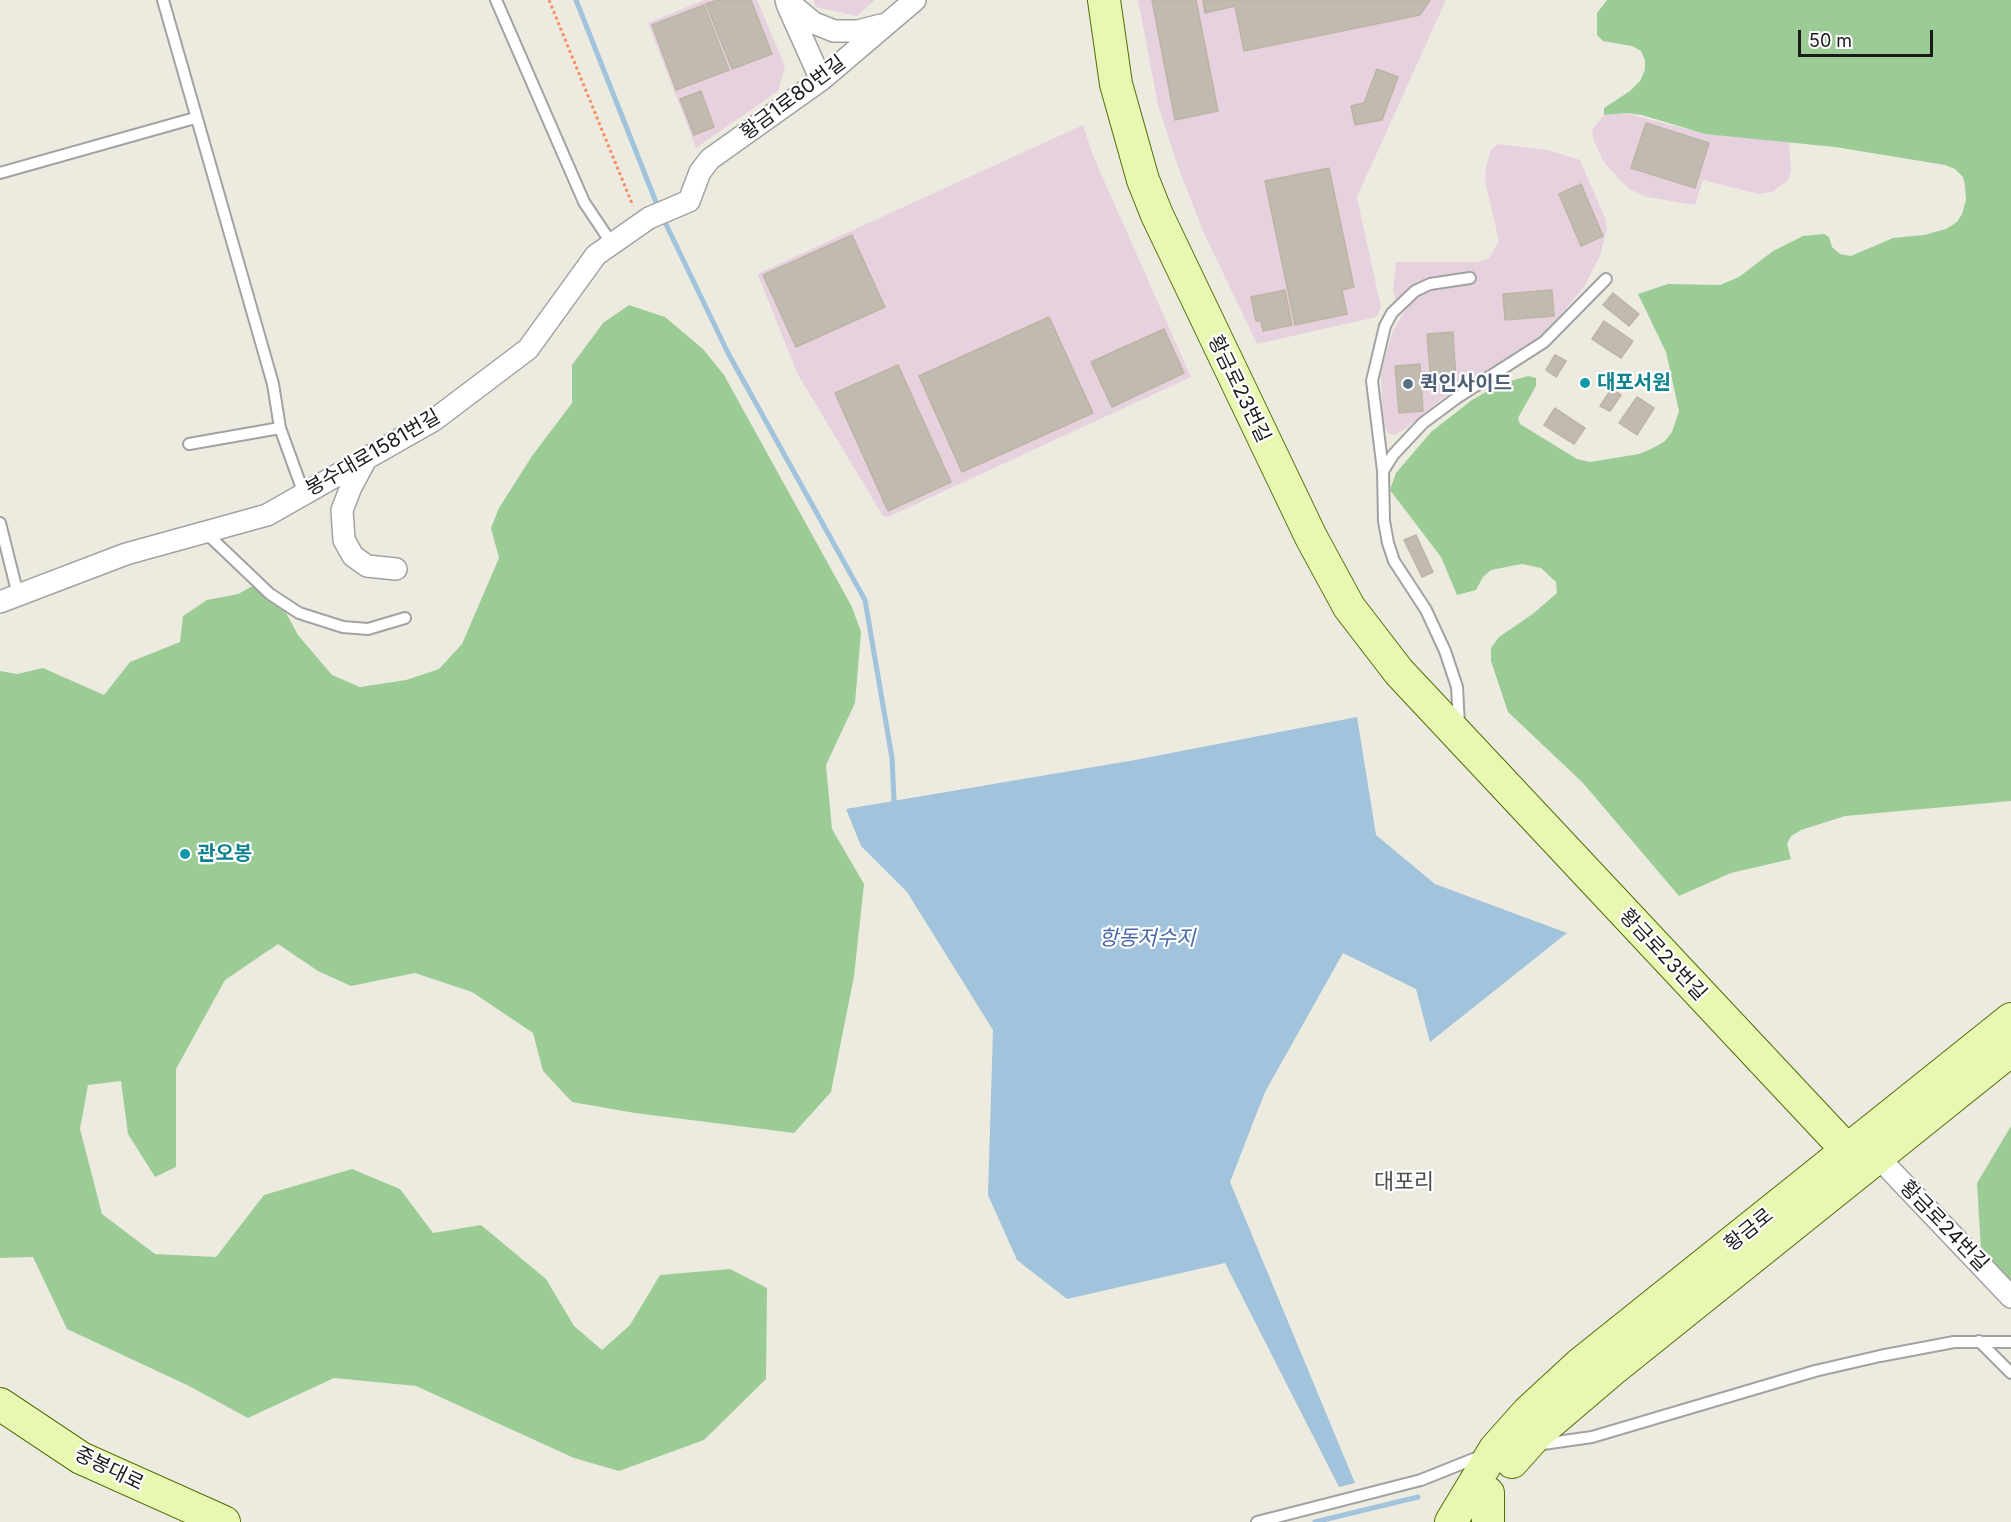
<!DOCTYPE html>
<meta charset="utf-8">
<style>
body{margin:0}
#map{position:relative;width:2011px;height:1522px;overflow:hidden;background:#edebe0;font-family:Inter,sans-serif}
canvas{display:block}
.scale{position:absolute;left:1798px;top:30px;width:135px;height:27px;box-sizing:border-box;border:3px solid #1b1b1b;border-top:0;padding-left:8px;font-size:18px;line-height:21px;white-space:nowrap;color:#1b1b1b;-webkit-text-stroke:4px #fff;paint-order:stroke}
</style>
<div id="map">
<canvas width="2011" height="1522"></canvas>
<div class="scale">50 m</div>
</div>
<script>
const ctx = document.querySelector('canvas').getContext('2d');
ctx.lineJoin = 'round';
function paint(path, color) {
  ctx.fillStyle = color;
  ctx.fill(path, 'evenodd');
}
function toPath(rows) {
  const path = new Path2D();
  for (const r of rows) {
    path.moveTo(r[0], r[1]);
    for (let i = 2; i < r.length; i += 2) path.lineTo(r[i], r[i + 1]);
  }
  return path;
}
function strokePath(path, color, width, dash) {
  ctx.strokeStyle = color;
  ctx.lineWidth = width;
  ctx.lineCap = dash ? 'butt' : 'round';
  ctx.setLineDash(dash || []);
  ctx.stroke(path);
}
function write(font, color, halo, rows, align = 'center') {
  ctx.font = font + ' Inter,"Noto Sans KR",sans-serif';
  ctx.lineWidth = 4.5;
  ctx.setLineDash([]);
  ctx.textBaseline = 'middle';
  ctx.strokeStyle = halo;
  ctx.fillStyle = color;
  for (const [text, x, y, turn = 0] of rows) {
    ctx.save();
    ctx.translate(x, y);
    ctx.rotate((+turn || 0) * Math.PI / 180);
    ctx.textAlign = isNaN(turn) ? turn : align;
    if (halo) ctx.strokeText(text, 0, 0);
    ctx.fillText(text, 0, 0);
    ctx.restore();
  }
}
paint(toPath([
 [704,0,757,0,785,66,778,91,696,148,648,23],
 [813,0,875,0,857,16,816,7],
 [1138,0,1446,0,1357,197,1381,308,1376,317,1257,344,1203,231,1177,164,1158,105],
 [1625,113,1705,134,1789,141,1791,171,1788,180,1772,192,1759,194,1703,180,1695,205,1647,197,1629,189,1619,179,1603,161,1594,141,1592,130,1604,115],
 [1083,125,1094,158,1191,377,888,517,883,516,797,373,758,275,761,272],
 [1498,144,1547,150,1580,160,1605,218,1607,229,1600,256,1584,287,1546,332,1495,369,1443,398,1404,430,1394,435,1388,433,1383,425,1381,373,1392,333,1404,312,1395,298,1393,289,1396,262,1478,262,1489,258,1499,241,1485,181,1486,167,1491,150]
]), '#e6d2df');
paint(toPath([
 [1607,0,2011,0,2011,801,1845,816,1801,830,1791,836,1787,844,1791,859,1731,873,1679,896,1583,783,1508,712,1491,661,1491,648,1499,637,1534,613,1557,593,1556,582,1541,568,1522,564,1491,570,1483,577,1476,590,1457,595,1441,557,1390,490,1396,473,1431,432,1472,400,1500,384,1528,376,1536,378,1536,386,1518,418,1520,424,1577,459,1590,462,1639,454,1653,448,1665,441,1672,432,1679,411,1666,352,1638,294,1668,284,1720,285,1739,277,1773,251,1803,236,1824,234,1829,237,1832,247,1840,254,1851,256,1893,238,1924,235,1946,229,1957,222,1962,214,1966,200,1965,185,1963,177,1955,169,1945,165,1835,147,1705,134,1642,115,1625,113,1604,115,1604,108,1630,91,1640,81,1645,70,1645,60,1641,51,1632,46,1603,41,1597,35,1597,13],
 [629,305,665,317,703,349,724,375,852,607,861,632,855,703,826,765,832,829,864,884,854,976,831,1092,794,1133,635,1113,572,1102,543,1071,533,1033,472,992,415,973,351,986,318,971,278,944,225,980,176,1069,176,1167,155,1177,128,1134,121,1081,88,1085,80,1129,102,1214,155,1254,216,1257,264,1195,352,1169,400,1189,433,1233,481,1225,546,1279,574,1326,602,1350,630,1325,660,1275,730,1269,767,1288,766,1379,704,1440,619,1471,574,1458,416,1386,334,1378,248,1418,187,1385,67,1329,33,1257,0,1258,0,671,17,674,43,668,104,695,130,662,180,642,183,616,207,600,238,594,262,581,277,596,298,635,332,675,360,687,406,680,439,669,462,644,499,558,491,528,499,508,532,456,572,403,572,365,603,323],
 [2011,1126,2011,1296,1982,1266,1977,1183]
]), '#9ccc95');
paint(toPath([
 [1357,717,1376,835,1435,884,1567,933,1430,1042,1416,989,1343,953,1265,1092,1230,1182,1355,1483,1339,1487,1225,1263,1067,1299,1017,1260,988,1195,993,1030,907,892,861,846,846,809,1135,760]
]), '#a1c3db');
strokePath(toPath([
 [576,0,658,207],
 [662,216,728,353,865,600,892,758,894,800],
 [1315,1522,1418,1497]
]), '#a1c3db', 5);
const building = toPath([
 [717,0,751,0,772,54,732,69,706,4,717,0],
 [1152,0,1196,0,1218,111,1175,120,1152,0],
 [1203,0,1430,0,1420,15,1244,51,1235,6,1205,13,1203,0],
 [704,5,729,70,676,90,652,25,704,5],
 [1377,69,1398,77,1382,120,1355,125,1351,106,1364,103,1377,69],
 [701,91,714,127,694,135,680,99,701,91],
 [1646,123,1709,143,1695,188,1631,168,1646,123],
 [1329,168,1354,287,1342,290,1347,314,1295,325,1265,181,1329,168],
 [1581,184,1603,236,1581,246,1559,194,1581,184],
 [852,235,885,307,796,347,763,275,852,235],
 [1285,290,1292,325,1263,331,1261,321,1256,321,1251,297,1285,290],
 [1552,290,1554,316,1505,320,1503,294,1552,290],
 [1613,293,1639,314,1629,326,1603,305,1613,293],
 [1049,317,1093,413,962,472,919,376,1049,317],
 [1604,321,1633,341,1621,358,1592,339,1604,321],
 [1164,329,1184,373,1112,407,1091,362,1164,329],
 [1453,332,1456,382,1431,383,1427,334,1453,332],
 [1555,355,1566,361,1556,377,1546,370,1555,355],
 [1420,364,1423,411,1399,413,1395,366,1420,364],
 [898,365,951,482,888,511,835,393,898,365],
 [1612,388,1621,395,1610,411,1600,406,1612,388],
 [1637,397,1654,408,1637,435,1619,423,1637,397],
 [1555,408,1585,428,1574,444,1544,425,1555,408],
 [1416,535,1433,572,1422,577,1404,540,1416,535]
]);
paint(building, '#c1bab0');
strokePath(building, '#beb4a3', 1.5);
const lane = toPath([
 [163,0,273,384,280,428,304,494],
 [496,0,584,202,612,244],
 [0,173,195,118],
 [1470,278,1430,284,1415,291,1392,313,1385,326,1372,381,1383,471,1393,455,1423,423,1458,397,1544,342,1606,279],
 [189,444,280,428],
 [1383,471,1384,521,1388,543,1394,561,1426,610,1445,651,1457,687,1459,725],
 [0,523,18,595],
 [205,532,270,594,299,613,343,627,368,629,405,618],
 [1979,1341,2011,1373],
 [1536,1445,1592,1437,1815,1371,1880,1356,1954,1342,2011,1342],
 [1257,1522,1421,1480,1481,1456]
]);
const street = toPath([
 [786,0,814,23,834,31,858,31,881,25],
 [787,4,821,80],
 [366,459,351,487,342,510,344,540,353,556,367,566,396,569],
 [0,602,126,554,267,515,434,420,528,349,596,255,649,218,689,201,700,172,710,159,821,80,915,0],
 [1877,1156,2011,1297]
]);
const secondary = toPath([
 [1104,0,1116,84,1143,180,1157,215,1311,537,1349,607,1399,672,1847,1150,1877,1156],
 [0,1404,81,1458,224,1522],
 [1512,1462,1538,1433,1612,1370,2011,1050],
 [1451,1522,1495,1449,1528,1412,1580,1364,2011,1019],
 [1488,1522,1488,1493]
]);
strokePath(lane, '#a2a2a2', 14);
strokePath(street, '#a2a2a2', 24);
strokePath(secondary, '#506f06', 34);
strokePath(toPath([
 [549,0,633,206]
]), '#f88f66', 3, [3, 3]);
strokePath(lane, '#fff', 10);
strokePath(street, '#fff', 21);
strokePath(secondary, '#e8f8b3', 32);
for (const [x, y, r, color] of [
 [1585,383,6,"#0f9aa8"],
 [1408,384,6,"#5c6f8a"],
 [185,854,6,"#0f9aa8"]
]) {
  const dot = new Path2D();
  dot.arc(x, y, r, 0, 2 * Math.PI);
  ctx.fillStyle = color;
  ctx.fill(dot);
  strokePath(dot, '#fff', 2);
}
write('20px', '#1b1b1b', '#fff', [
 ["황금1로80번길",793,98,-37],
 ["황금로23번길",1239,389,64],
 ["봉수대로1581번길",373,453,-30],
 ["황금로23번길",1663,955,47],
 ["황금로24번길",1944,1226,46],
 ["황금로",1749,1230,-39],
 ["중봉대로",109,1469,26]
]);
write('bold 20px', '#0d838f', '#fff', [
 ["대포서원",1597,383],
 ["관오봉",197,854]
], 'left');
write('bold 20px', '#4e5e75', '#fff', [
 ["퀵인사이드",1420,384]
], 'left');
write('italic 21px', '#4a68a9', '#fff', [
 ["항동저수지",1147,939]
]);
write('22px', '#4e4e4e', '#fff', [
 ["대포리",1404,1182]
]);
</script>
